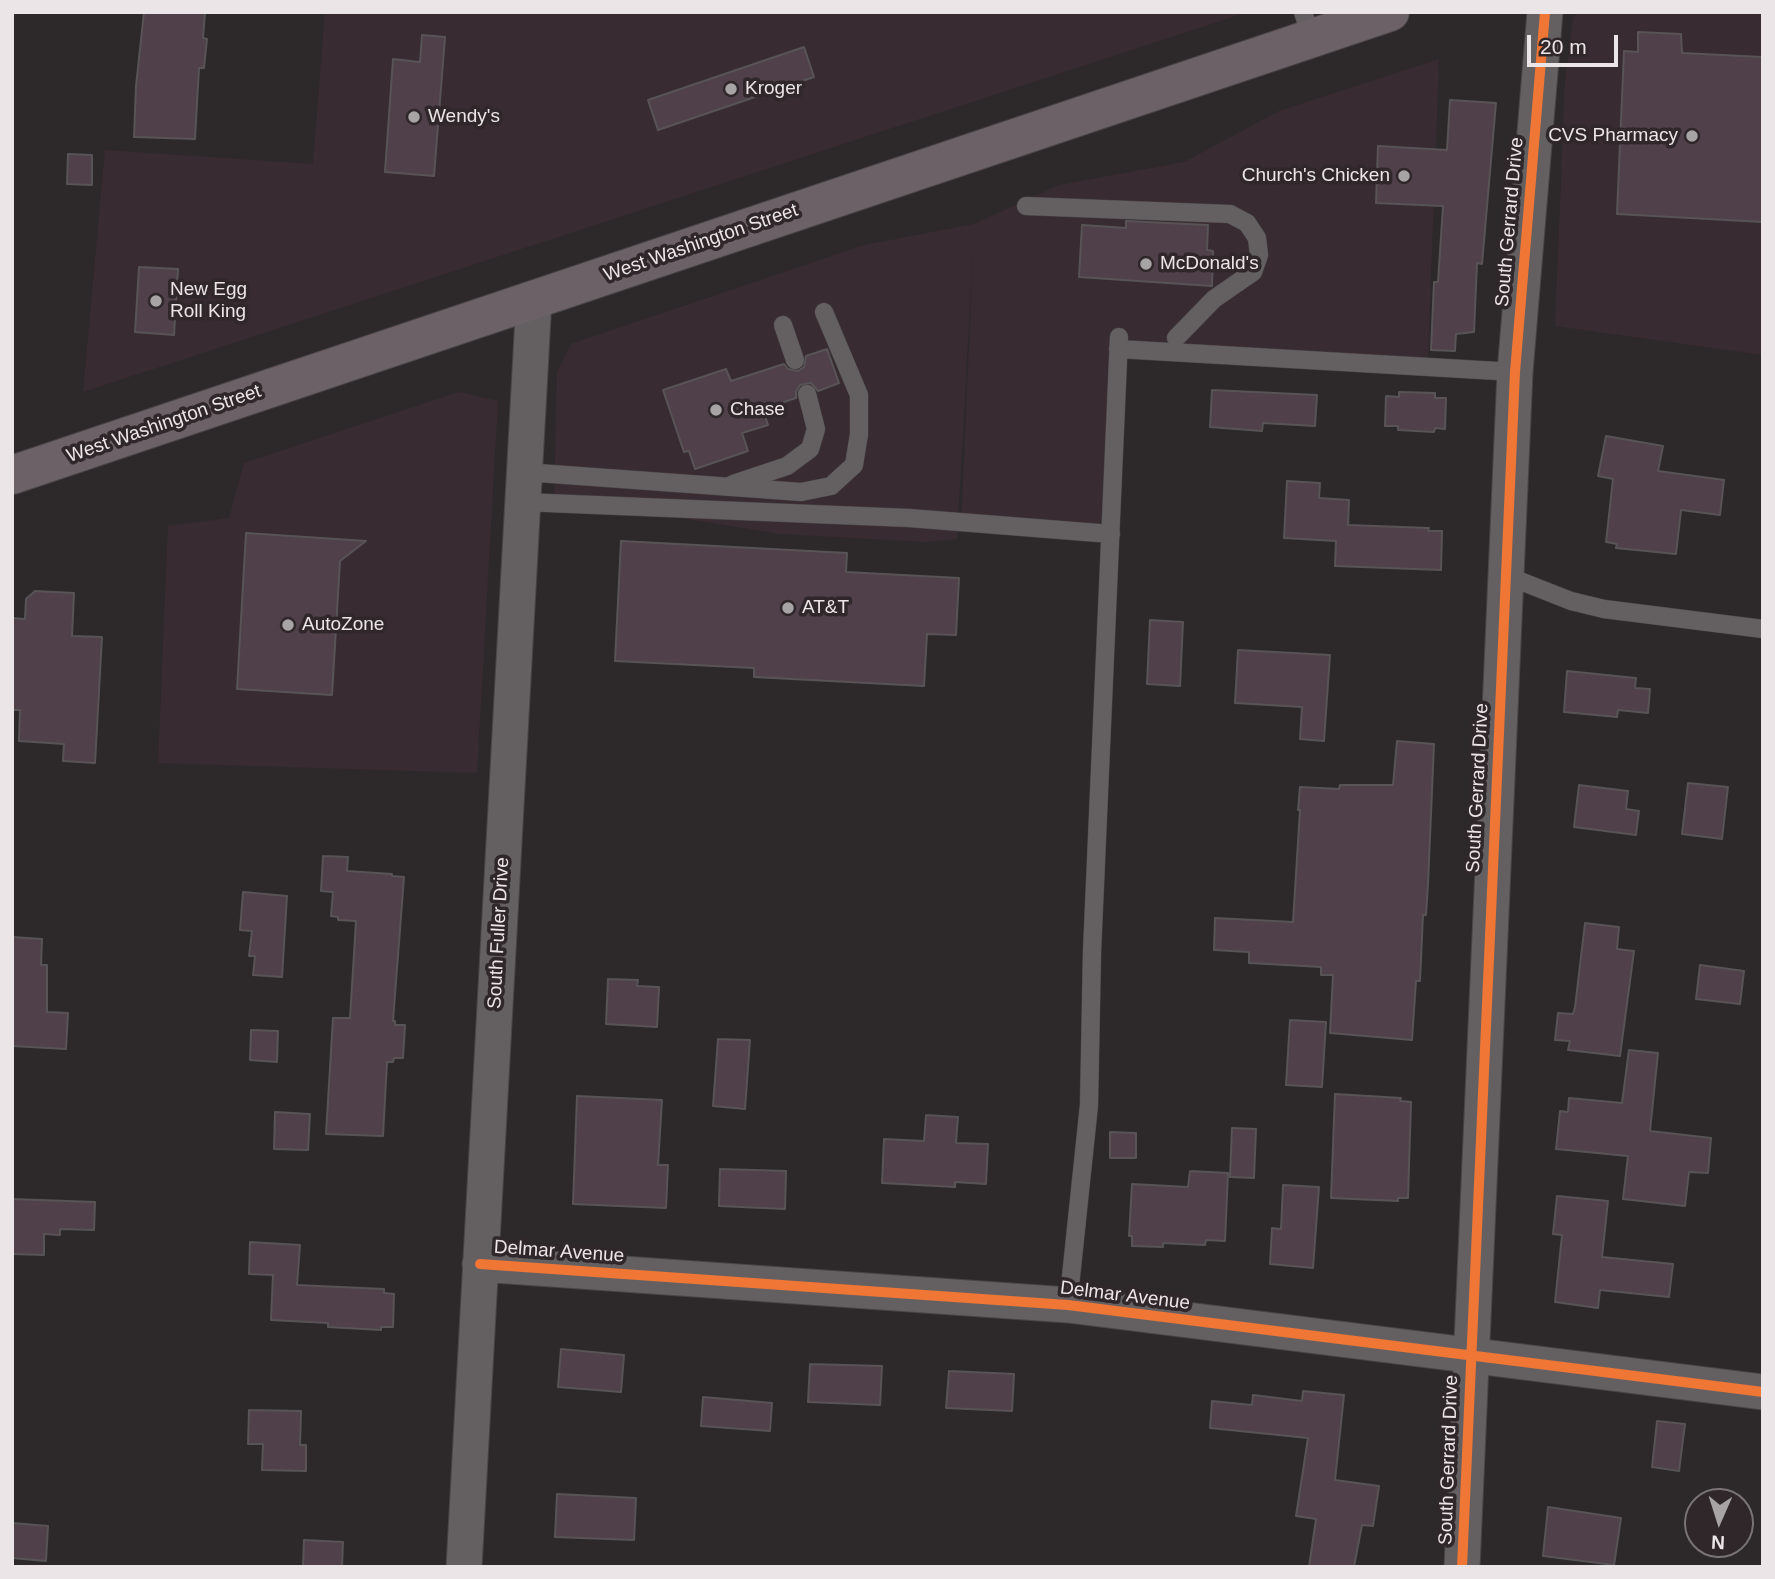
<!DOCTYPE html>
<style>
body{margin:0}
#map{position:relative;width:1775px;height:1579px;overflow:hidden;background:#2d292b;font-family:Arial,sans-serif}
canvas{display:block}
.frame{position:absolute;inset:0;border:14px solid #ebe5e7;pointer-events:none}
.north{position:absolute;left:1684px;top:1488px;width:70px;height:70px;box-sizing:border-box;background:#2f272a;border:2px solid #7a7376;border-radius:50%;rotate:183deg;font-size:19px;font-weight:700;line-height:28px;text-align:center;color:#ebe5e7}
.north::after{content:'';display:block;margin:auto;width:24px;height:32px;background:#a8a3a5;clip-path:polygon(50% 0,100% 100%,50% 72%,0 100%)}
.scale{position:absolute;left:1527px;top:35px;width:91px;height:32px;box-sizing:border-box;border:4px solid #ebe5e7;border-top:0;padding-left:9px;font-size:21px;line-height:24px;white-space:nowrap;color:#ebe5e7;-webkit-text-stroke:5px #2f272a;paint-order:stroke}
</style>
<div id="map">
<canvas width="1775" height="1579"></canvas>
<div class="frame"></div>
<div class="north">N</div>
<div class="scale">20 m</div>
</div>
<script>
const ctx = document.querySelector('canvas').getContext('2d');
ctx.lineJoin = 'round';
function paint(path, color) {
  ctx.fillStyle = color;
  ctx.fill(path, 'evenodd');
}
function toPath(rows) {
  const path = new Path2D();
  for (const r of rows) {
    path.moveTo(r[0], r[1]);
    for (let i = 2; i < r.length; i += 2) path.lineTo(r[i], r[i + 1]);
  }
  return path;
}
function strokePath(path, color, width, dash) {
  ctx.strokeStyle = color;
  ctx.lineWidth = width;
  ctx.lineCap = dash ? 'butt' : 'round';
  ctx.setLineDash(dash || []);
  ctx.stroke(path);
}
function write(font, color, halo, rows, align = 'center') {
  ctx.font = font + ' Arial,sans-serif';
  ctx.lineWidth = 7;
  ctx.setLineDash([]);
  ctx.textBaseline = 'middle';
  ctx.strokeStyle = halo;
  ctx.fillStyle = color;
  for (const [text, x, y, turn = 0] of rows) {
    ctx.save();
    ctx.translate(x, y);
    ctx.rotate((+turn || 0) * Math.PI / 180);
    ctx.textAlign = isNaN(turn) ? turn : align;
    if (halo) ctx.strokeText(text, 0, 0);
    ctx.fillText(text, 0, 0);
    ctx.restore();
  }
}
paint(toPath([
 [325,12,1248,12,83,392,105,150,313,164],
 [1580,12,1763,12,1763,355,1555,326,1565,82,1573,18],
 [1439,59,1428,359,1114,344,1108,539,961,529,973,253,957,539,926,542,781,534,554,498,557,372,571,344,864,245,974,224,1059,185,1184,162,1279,111],
 [459,392,498,401,477,773,158,763,168,526,229,518,244,463]
]), '#382b31');
const building = toPath([
 [144,12,205,12,203,38,207,39,204,68,199,68,195,139,134,137,136,86,144,12],
 [1638,32,1681,34,1682,53,1763,57,1763,222,1617,214,1624,51,1638,52,1638,32],
 [422,35,445,37,434,176,385,172,393,59,420,62,422,35],
 [804,47,814,77,658,130,648,100,804,47],
 [1450,100,1496,103,1482,264,1477,263,1474,332,1456,334,1455,351,1431,350,1434,282,1438,282,1443,206,1376,203,1378,146,1447,150,1450,100],
 [68,154,92,155,92,185,67,184,68,154],
 [1126,221,1208,225,1207,250,1213,251,1212,286,1079,277,1082,225,1126,228,1126,221],
 [139,267,178,269,174,335,135,332,139,267],
 [827,349,839,383,818,391,811,383,800,385,796,392,796,398,763,409,768,425,742,433,748,451,695,469,689,451,684,452,663,390,726,369,731,381,784,364,788,369,798,371,804,367,806,356,827,349],
 [1212,390,1317,395,1315,426,1263,423,1262,431,1210,427,1212,390],
 [1399,392,1435,393,1435,398,1446,398,1445,429,1435,428,1434,432,1398,430,1398,426,1385,426,1386,396,1399,397,1399,392],
 [1606,436,1663,446,1658,471,1724,480,1720,515,1681,510,1676,554,1616,548,1617,544,1606,542,1613,479,1598,476,1606,436],
 [1287,481,1320,483,1319,498,1349,500,1348,525,1429,528,1428,531,1442,531,1441,570,1335,566,1336,541,1284,538,1287,481],
 [246,533,366,541,340,561,332,695,237,689,246,533],
 [621,541,847,553,846,572,959,578,956,635,927,634,924,686,754,677,754,668,615,661,621,541],
 [35,591,74,593,72,636,102,637,95,763,63,761,64,744,19,741,20,710,12,710,12,618,25,619,26,599,35,591],
 [1150,620,1183,622,1180,686,1147,684,1150,620],
 [1238,650,1330,655,1324,741,1300,739,1302,707,1235,703,1238,650],
 [1567,671,1636,678,1635,688,1650,689,1648,713,1618,710,1617,717,1564,712,1567,671],
 [1397,741,1434,744,1428,884,1426,915,1423,915,1420,981,1416,981,1412,1040,1330,1033,1333,975,1321,975,1321,967,1249,963,1249,952,1214,950,1215,918,1293,922,1300,810,1298,810,1300,787,1339,789,1340,785,1393,785,1397,741],
 [1688,783,1728,787,1722,839,1682,834,1688,783],
 [1579,785,1628,791,1626,809,1639,811,1636,835,1574,827,1579,785],
 [323,856,348,857,347,871,392,874,392,876,404,877,393,1021,395,1021,395,1025,405,1025,403,1058,394,1058,393,1062,387,1062,383,1136,326,1134,333,1018,350,1018,356,921,338,920,338,917,331,916,333,892,321,891,323,856],
 [243,892,287,896,282,977,253,975,255,956,249,956,252,931,240,930,243,892],
 [1585,923,1619,927,1617,949,1634,951,1620,1056,1568,1050,1570,1041,1555,1040,1558,1013,1573,1014,1575,1007,1585,923],
 [12,937,42,939,41,965,47,965,47,1012,68,1013,66,1049,12,1046,12,937],
 [1700,965,1744,971,1740,1004,1696,999,1700,965],
 [608,979,638,980,637,986,659,987,657,1027,606,1024,608,979],
 [1290,1020,1326,1022,1322,1087,1286,1085,1290,1020],
 [251,1030,278,1031,277,1062,250,1060,251,1030],
 [718,1039,750,1040,745,1109,713,1106,718,1039],
 [1629,1050,1658,1053,1650,1131,1711,1138,1708,1173,1689,1172,1685,1206,1623,1199,1628,1156,1556,1149,1560,1111,1568,1112,1569,1098,1622,1103,1629,1050],
 [1335,1094,1401,1098,1400,1101,1411,1102,1408,1198,1398,1198,1398,1201,1331,1198,1335,1094],
 [577,1096,662,1100,658,1165,668,1165,666,1208,573,1204,577,1096],
 [275,1112,310,1114,308,1150,274,1149,275,1112],
 [926,1115,958,1117,956,1143,988,1144,986,1184,955,1182,955,1187,882,1183,884,1139,924,1141,926,1115],
 [1232,1128,1256,1129,1254,1178,1230,1177,1232,1128],
 [1110,1132,1136,1133,1136,1158,1110,1158,1110,1132],
 [720,1169,786,1171,785,1209,719,1206,720,1169],
 [1190,1171,1228,1173,1225,1241,1206,1240,1205,1245,1163,1243,1163,1247,1132,1246,1132,1236,1129,1236,1132,1184,1188,1187,1190,1171],
 [1283,1185,1319,1187,1313,1268,1270,1264,1272,1228,1281,1229,1283,1185],
 [1557,1196,1608,1201,1602,1257,1673,1264,1669,1297,1600,1290,1598,1308,1555,1302,1562,1235,1553,1234,1557,1196],
 [12,1199,95,1202,94,1230,60,1229,60,1235,44,1234,44,1255,12,1254,12,1199],
 [250,1242,300,1245,297,1285,384,1289,384,1293,394,1294,393,1327,381,1327,381,1330,328,1327,328,1323,271,1320,273,1275,249,1274,250,1242],
 [561,1349,624,1355,621,1392,558,1387,561,1349],
 [810,1364,882,1366,880,1405,808,1402,810,1364],
 [949,1371,1014,1374,1012,1411,946,1408,949,1371],
 [1303,1391,1344,1395,1335,1480,1379,1486,1373,1526,1362,1525,1354,1567,1309,1567,1316,1519,1296,1516,1308,1438,1210,1428,1212,1401,1252,1405,1253,1395,1302,1401,1303,1391],
 [703,1397,772,1403,770,1431,701,1426,703,1397],
 [249,1410,301,1411,300,1445,306,1445,306,1471,262,1470,263,1444,248,1444,249,1410],
 [1657,1421,1685,1424,1679,1471,1652,1467,1657,1421],
 [557,1494,636,1498,634,1540,555,1537,557,1494],
 [1548,1507,1621,1518,1614,1565,1543,1556,1548,1507],
 [12,1523,48,1526,46,1561,12,1558,12,1523],
 [304,1540,343,1542,342,1567,303,1567,304,1540]
]);
paint(building, '#4f4049');
strokePath(building, '#585456', 2);
const lane = toPath([
 [1303,12,1311,37],
 [1026,206,1230,214,1247,223,1257,238,1259,255,1253,272,1214,299,1176,338],
 [783,325,795,360],
 [1118,349,1515,372],
 [524,472,801,492,831,486,854,465,859,434,859,395,824,312],
 [733,484,787,466,810,449,816,429,807,394],
 [523,502,909,518,1111,534],
 [1505,575,1571,601,1604,609,1763,629],
 [1068,1305,1089,1105,1092,952,1119,337]
]);
const street = toPath([
 [480,1264,1068,1305,1763,1392],
 [464,1567,534,299],
 [1462,1567,1515,372,1545,12]
]);
const primary = toPath([
 [12,475,1390,12]
]);
strokePath(lane, '#494446', 19);
strokePath(street, '#494446', 37);
strokePath(primary, '#494446', 40);
strokePath(lane, '#646062', 18);
strokePath(street, '#646062', 35);
strokePath(primary, '#6c6167', 38);
strokePath(toPath([
 [480,1264,1068,1305,1763,1392],
 [1462,1567,1515,372,1545,12]
]), '#f07635', 10);
for (const [x, y, r, color] of [
 [731,89,7,"#a8a3a5"],
 [414,117,7,"#a8a3a5"],
 [1692,136,7,"#a8a3a5"],
 [1404,176,7,"#a8a3a5"],
 [1146,264,7,"#a8a3a5"],
 [156,301,7,"#a8a3a5"],
 [716,410,7,"#a8a3a5"],
 [788,608,7,"#a8a3a5"],
 [288,625,7,"#a8a3a5"]
]) {
  const dot = new Path2D();
  dot.arc(x, y, r, 0, 2 * Math.PI);
  ctx.fillStyle = color;
  ctx.fill(dot);
  strokePath(dot, '#2f272a', 2.5);
}
write('19px', '#ebe5e7', '#2f272a', [
 ["Kroger",745,89],
 ["Wendy's",428,117],
 ["CVS Pharmacy",1678,136,"right"],
 ["Church's Chicken",1390,176,"right"],
 ["McDonald's",1160,264],
 ["New Egg",170,290],
 ["Roll King",170,312],
 ["Chase",730,410],
 ["AT&T",802,608],
 ["AutoZone",302,625]
], 'left');
write('19px', '#ebe5e7', '#2f272a', [
 ["South Gerrard Drive",1510,222,-85],
 ["West Washington Street",701,243,-19],
 ["West Washington Street",164,424,-19],
 ["South Gerrard Drive",1478,788,-87],
 ["South Fuller Drive",499,933,-87],
 ["Delmar Avenue",559,1252,4],
 ["Delmar Avenue",1125,1296,7],
 ["South Gerrard Drive",1449,1460,-88]
]);
</script>
